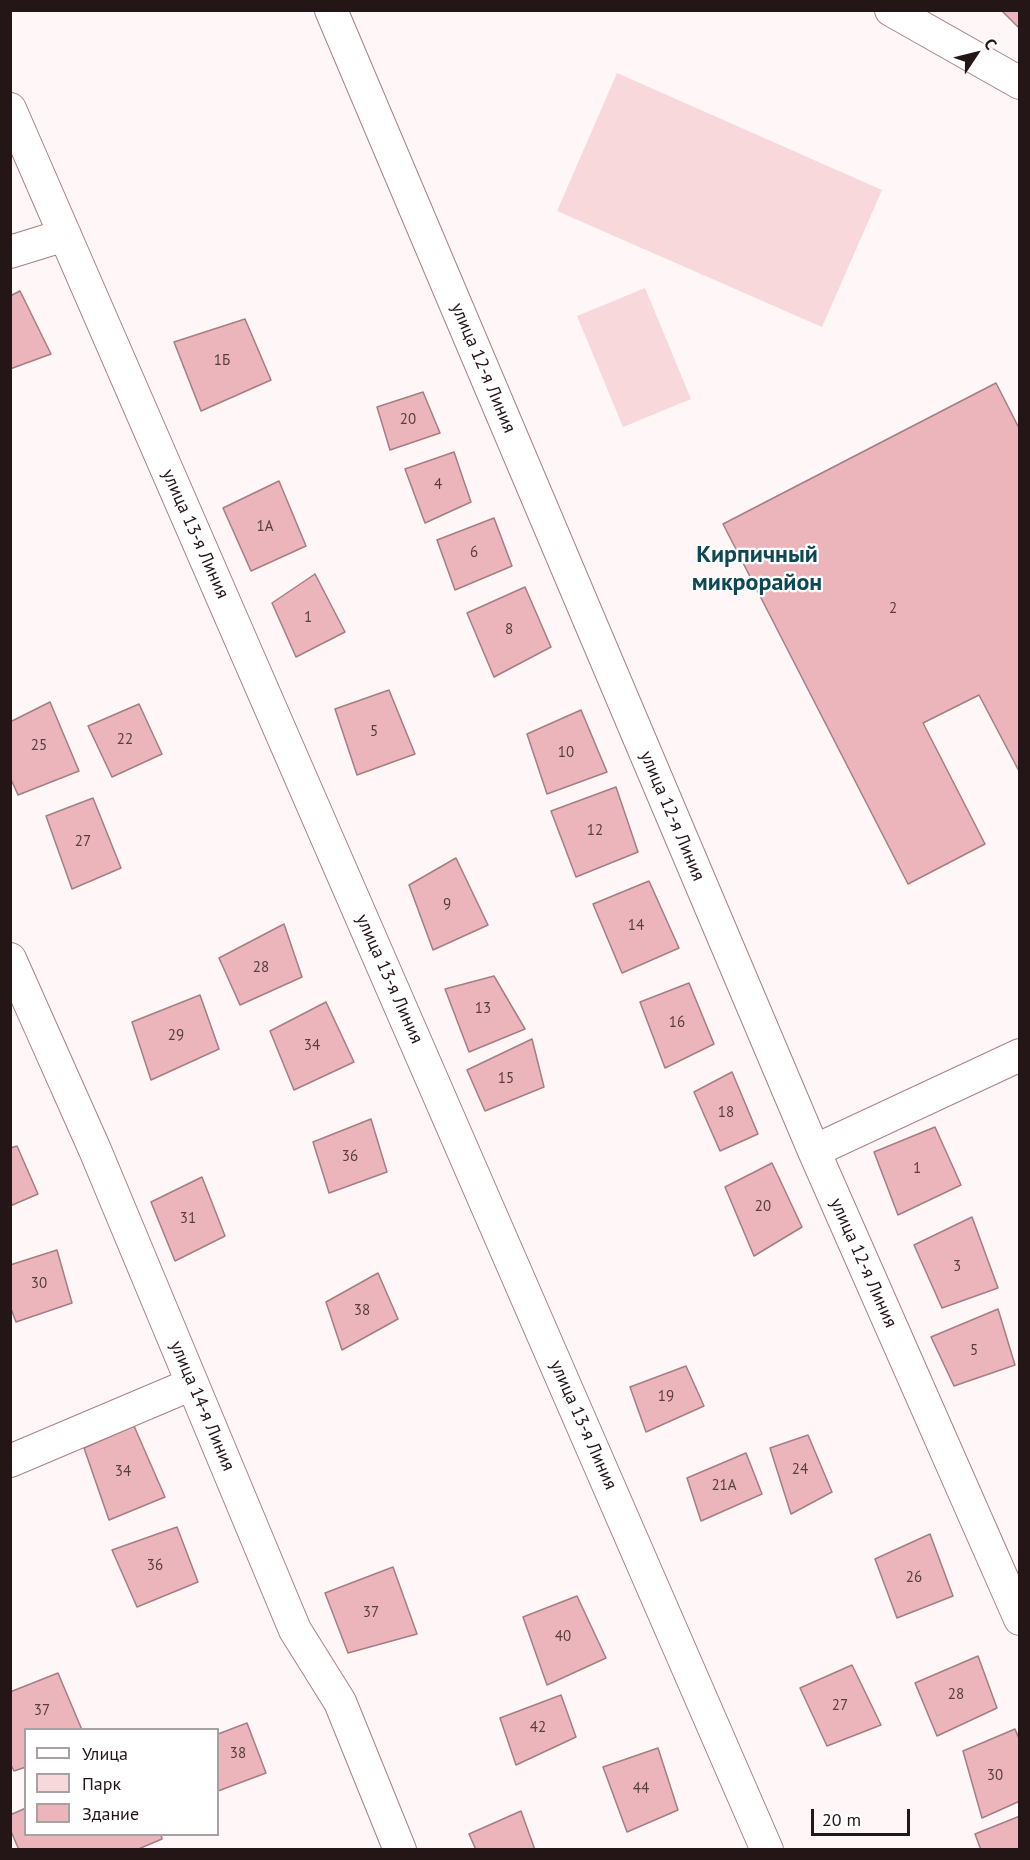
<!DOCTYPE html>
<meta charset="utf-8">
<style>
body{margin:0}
#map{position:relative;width:1030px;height:1860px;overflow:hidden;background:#fff6f7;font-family:"PT Sans",sans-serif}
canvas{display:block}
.frame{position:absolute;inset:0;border:12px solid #241517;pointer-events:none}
.legend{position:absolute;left:24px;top:1728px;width:195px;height:108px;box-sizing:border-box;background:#fff;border:2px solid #a7a1a2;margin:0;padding:8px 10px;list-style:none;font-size:18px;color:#241517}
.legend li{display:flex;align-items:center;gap:12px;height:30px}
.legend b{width:30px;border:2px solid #a7a1a2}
.north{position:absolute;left:946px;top:24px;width:60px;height:60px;-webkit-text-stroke:4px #fff;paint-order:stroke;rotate:55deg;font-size:16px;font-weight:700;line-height:24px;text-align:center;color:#241517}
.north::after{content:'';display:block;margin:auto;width:21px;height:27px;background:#241517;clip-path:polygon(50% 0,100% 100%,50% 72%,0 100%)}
.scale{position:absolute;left:811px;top:1809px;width:99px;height:27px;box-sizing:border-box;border:3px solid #241517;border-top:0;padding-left:8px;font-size:18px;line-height:21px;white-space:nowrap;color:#241517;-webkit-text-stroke:4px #fff;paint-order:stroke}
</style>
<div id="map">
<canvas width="1030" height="1860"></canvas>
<div class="frame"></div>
<ul class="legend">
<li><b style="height:8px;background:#fff"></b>Улица</li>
<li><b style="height:16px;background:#f8d8db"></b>Парк</li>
<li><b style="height:16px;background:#ecb5bc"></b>Здание</li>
</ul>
<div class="north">С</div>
<div class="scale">20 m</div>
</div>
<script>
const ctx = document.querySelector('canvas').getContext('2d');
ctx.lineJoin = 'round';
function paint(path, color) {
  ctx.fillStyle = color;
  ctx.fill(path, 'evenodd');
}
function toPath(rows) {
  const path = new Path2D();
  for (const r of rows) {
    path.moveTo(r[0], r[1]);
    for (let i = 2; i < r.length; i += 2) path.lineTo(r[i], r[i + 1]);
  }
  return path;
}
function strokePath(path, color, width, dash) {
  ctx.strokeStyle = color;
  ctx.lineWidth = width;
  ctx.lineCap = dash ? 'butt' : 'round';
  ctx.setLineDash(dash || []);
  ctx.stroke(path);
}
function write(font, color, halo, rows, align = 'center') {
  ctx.font = font + ' "PT Sans",sans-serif';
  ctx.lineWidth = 4.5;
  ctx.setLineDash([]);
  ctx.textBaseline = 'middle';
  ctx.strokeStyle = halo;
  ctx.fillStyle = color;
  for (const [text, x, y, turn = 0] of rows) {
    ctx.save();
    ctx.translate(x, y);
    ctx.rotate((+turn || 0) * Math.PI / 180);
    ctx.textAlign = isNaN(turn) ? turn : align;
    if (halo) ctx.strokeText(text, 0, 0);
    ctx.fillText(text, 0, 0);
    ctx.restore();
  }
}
paint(toPath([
 [617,73,882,190,822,327,557,211],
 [645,288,691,399,623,427,577,316]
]), '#f8d8db');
const building = toPath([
 [1001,10,1020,10,1020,29,1001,10],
 [20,291,51,354,10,369,10,296,20,291],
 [245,319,271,380,201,411,174,342,245,319],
 [996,383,1020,430,1020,773,979,695,923,723,985,844,908,884,723,524,996,383],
 [423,392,440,433,390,450,377,407,423,392],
 [454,452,471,502,425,523,405,469,454,452],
 [279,481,306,546,251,571,223,508,279,481],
 [494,518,512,566,455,590,437,540,494,518],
 [315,574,345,632,296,657,272,603,315,574],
 [525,587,551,647,494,677,467,613,525,587],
 [389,690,415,754,357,775,335,709,389,690],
 [50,702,79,771,18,795,10,777,10,722,50,702],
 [139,704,162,754,112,777,88,726,139,704],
 [581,710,607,772,547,794,527,734,581,710],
 [616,787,638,852,576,877,551,811,616,787],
 [93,798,121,868,72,889,46,816,93,798],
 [456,858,488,925,433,950,409,885,456,858],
 [649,881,679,948,622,973,593,904,649,881],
 [284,924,302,977,240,1005,219,958,284,924],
 [494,976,525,1029,469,1052,445,989,494,976],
 [689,983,714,1044,665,1068,640,1002,689,983],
 [200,995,219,1049,151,1080,132,1022,200,995],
 [326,1002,354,1062,294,1090,270,1031,326,1002],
 [532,1039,544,1087,485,1111,467,1070,532,1039],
 [732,1072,758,1134,720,1151,694,1092,732,1072],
 [371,1119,387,1172,329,1193,313,1142,371,1119],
 [935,1127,961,1185,898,1215,874,1152,935,1127],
 [17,1146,38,1194,10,1206,10,1148,17,1146],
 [772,1163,802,1227,754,1256,725,1187,772,1163],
 [202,1177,225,1236,175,1261,151,1202,202,1177],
 [972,1217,998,1288,942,1308,914,1245,972,1217],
 [57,1250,72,1303,16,1322,10,1306,10,1265,57,1250],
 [378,1273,398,1319,342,1350,326,1302,378,1273],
 [998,1309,1015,1365,954,1386,931,1337,998,1309],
 [686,1366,704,1406,646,1432,630,1387,686,1366],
 [134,1426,165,1497,109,1520,84,1448,134,1426],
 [808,1435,832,1492,791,1514,770,1448,808,1435],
 [746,1453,762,1494,701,1521,687,1478,746,1453],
 [177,1527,198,1582,137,1607,112,1550,177,1527],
 [930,1534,953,1596,897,1618,875,1559,930,1534],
 [393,1567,417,1634,348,1653,325,1593,393,1567],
 [577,1596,606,1658,547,1685,523,1617,577,1596],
 [978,1656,997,1708,937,1736,915,1683,978,1656],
 [852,1665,881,1725,827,1746,800,1688,852,1665],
 [58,1673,82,1730,26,1730,26,1767,14,1771,10,1763,10,1692,58,1673],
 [561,1695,576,1737,516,1765,500,1718,561,1695],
 [247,1723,266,1773,218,1791,218,1734,247,1723],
 [1015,1729,1020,1741,1020,1801,982,1818,963,1751,1015,1729],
 [658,1748,678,1810,627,1832,603,1767,658,1748],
 [26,1808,26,1834,161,1834,162,1839,136,1850,19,1850,10,1829,10,1815,26,1808],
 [521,1811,535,1850,476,1850,469,1834,521,1811],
 [1020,1816,1020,1850,981,1850,975,1834,1020,1816]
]);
paint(building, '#ecb5bc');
strokePath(building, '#a57d83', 1.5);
const minor = toPath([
 [331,10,814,1151,1020,1619],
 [891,10,1020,83],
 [10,109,767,1850],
 [10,252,65,235],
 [10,959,95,1150,295,1630,340,1702,400,1850],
 [814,1151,1020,1055],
 [10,1461,192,1384]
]);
strokePath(minor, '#a88186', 34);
strokePath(minor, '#fff', 32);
write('15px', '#563d40', null, [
 ["1Б",222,361],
 ["20",408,420],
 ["4",438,485],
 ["1А",265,527],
 ["6",474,553],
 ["2",893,609],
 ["1",308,618],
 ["8",509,630],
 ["5",374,732],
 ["22",125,740],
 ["25",39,746],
 ["10",566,753],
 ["12",595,831],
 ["27",83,842],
 ["9",447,905],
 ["14",636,926],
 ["28",261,968],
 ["13",483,1009],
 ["16",677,1023],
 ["29",176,1036],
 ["34",312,1046],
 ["15",506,1079],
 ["18",726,1113],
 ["36",350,1157],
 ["1",917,1169],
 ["20",763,1207],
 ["31",188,1219],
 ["3",957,1267],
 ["30",39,1284],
 ["38",362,1311],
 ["5",974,1351],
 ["19",666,1397],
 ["24",800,1470],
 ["34",123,1472],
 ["21А",724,1486],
 ["36",155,1566],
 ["26",914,1578],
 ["37",371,1613],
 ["40",563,1637],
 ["28",956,1695],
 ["27",840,1706],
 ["37",42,1711],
 ["42",538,1728],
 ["38",238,1754],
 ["30",995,1776],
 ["44",641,1789]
]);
write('18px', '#241517', '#fff', [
 ["улица 12-я Линия",483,368,67],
 ["улица 13-я Линия",195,534,66],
 ["улица 12-я Линия",672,816,67],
 ["улица 13-я Линия",389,979,66],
 ["улица 12-я Линия",863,1263,66],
 ["улица 14-я Линия",202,1406,67],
 ["улица 13-я Линия",583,1425,66]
]);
write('bold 24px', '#0e4854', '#fff', [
 ["Кирпичный",757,555],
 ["микрорайон",757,583]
]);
</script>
